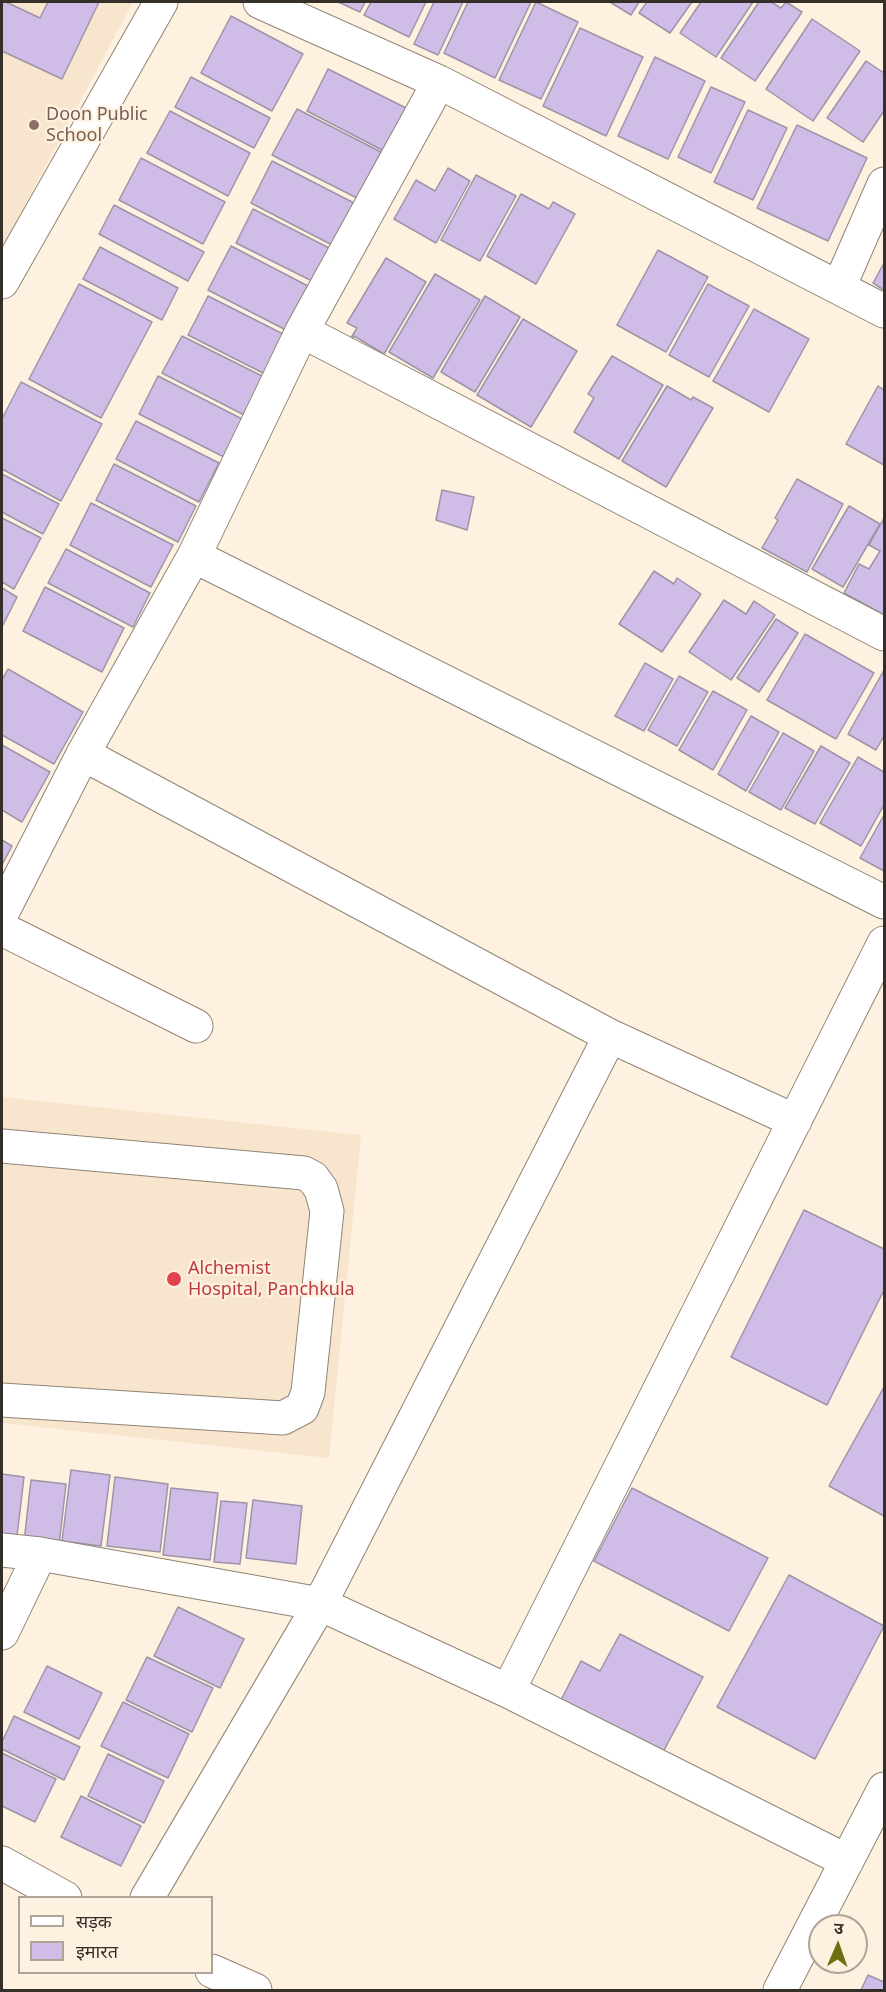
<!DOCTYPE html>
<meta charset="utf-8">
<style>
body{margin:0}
#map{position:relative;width:886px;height:1992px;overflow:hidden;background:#fef1e0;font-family:"Noto Sans","Noto Sans Devanagari",sans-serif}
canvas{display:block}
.frame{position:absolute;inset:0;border:3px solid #342f29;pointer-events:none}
.legend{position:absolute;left:18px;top:1896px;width:195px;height:78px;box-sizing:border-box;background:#fef1e0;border:2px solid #ada397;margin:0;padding:8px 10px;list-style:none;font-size:18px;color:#342f29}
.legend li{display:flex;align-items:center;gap:12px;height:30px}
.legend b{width:30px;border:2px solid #ada397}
.north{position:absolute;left:808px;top:1914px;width:60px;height:60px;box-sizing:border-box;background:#fef1e0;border:2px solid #ada397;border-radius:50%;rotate:2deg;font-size:16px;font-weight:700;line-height:24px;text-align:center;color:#342f29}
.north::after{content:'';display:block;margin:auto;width:21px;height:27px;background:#6f6f11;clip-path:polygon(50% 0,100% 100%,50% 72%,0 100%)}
</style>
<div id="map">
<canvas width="886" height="1992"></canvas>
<div class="frame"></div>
<ul class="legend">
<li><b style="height:8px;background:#fff"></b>सड़क</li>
<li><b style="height:16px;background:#cfbde7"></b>इमारत</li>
</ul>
<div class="north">उ</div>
</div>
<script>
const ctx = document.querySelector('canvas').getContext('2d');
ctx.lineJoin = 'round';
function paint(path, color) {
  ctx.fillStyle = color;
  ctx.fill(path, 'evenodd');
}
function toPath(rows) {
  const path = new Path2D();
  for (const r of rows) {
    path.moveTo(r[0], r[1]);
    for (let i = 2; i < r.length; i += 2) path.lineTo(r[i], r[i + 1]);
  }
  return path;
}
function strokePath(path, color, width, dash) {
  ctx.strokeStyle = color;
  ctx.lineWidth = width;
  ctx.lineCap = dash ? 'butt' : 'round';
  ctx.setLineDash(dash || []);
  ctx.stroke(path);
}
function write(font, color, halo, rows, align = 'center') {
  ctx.font = font + ' "Noto Sans",sans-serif';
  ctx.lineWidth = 4.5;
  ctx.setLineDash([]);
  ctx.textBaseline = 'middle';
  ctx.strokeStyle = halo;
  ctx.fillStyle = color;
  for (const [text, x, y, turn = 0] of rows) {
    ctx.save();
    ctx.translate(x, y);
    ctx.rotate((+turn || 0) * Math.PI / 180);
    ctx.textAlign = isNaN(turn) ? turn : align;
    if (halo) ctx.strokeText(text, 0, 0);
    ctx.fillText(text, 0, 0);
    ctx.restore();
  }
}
paint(toPath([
 [2,2,133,2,2,248],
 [2,1097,361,1135,329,1458,2,1423]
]), '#f8e5ce');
const building = toPath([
 [2,2,6,2,40,18,48,2,99,2,62,79,2,51,2,2],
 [338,2,365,2,360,12,338,2],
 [371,2,426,2,409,37,364,15,371,2],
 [434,2,463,2,438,55,414,44,434,2],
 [468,2,531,2,495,78,444,53,468,2],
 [536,2,578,22,541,99,499,80,536,2],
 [610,2,639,2,631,15,610,2],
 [647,2,692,2,670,33,639,13,647,2],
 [701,2,753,2,716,57,680,33,701,2],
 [759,2,771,2,781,8,786,2,802,12,755,81,721,58,759,2],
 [231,16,303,54,272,111,201,73,231,16],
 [812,19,860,51,813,121,766,89,812,19],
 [580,28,643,57,606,136,543,106,580,28],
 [655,57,705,81,668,159,618,136,655,57],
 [866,61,884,73,884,111,863,142,827,118,866,61],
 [328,69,406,108,384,151,307,111,328,69],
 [191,77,270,118,254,148,175,107,191,77],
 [711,87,745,102,711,173,678,157,711,87],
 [297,109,381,152,357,198,272,155,297,109],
 [748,110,787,128,753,200,714,182,748,110],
 [170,111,250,153,228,196,147,153,170,111],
 [797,125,867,158,828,241,757,208,797,125],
 [141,158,225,202,203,244,119,200,141,158],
 [272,161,356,204,334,246,251,203,272,161],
 [448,168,470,181,436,243,394,219,416,180,435,191,448,168],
 [476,175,516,196,480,261,441,240,476,175],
 [521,194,549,209,553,202,575,214,536,284,487,256,521,194],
 [114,205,204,252,188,281,99,234,114,205],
 [253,209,331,249,314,282,236,243,253,209],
 [231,246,308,286,286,330,208,290,231,246],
 [100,247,178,288,162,320,83,279,100,247],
 [658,250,708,277,666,352,617,325,658,250],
 [386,258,426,282,384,354,354,336,351,342,349,341,357,328,347,323,386,258],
 [884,263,884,290,873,283,884,263],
 [435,274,480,300,433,378,389,352,435,274],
 [79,284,152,322,101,418,29,379,79,284],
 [708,284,749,306,709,377,669,355,708,284],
 [208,296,287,336,267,375,188,335,208,296],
 [485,296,520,317,475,392,441,372,485,296],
 [754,309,809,339,769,412,713,381,754,309],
 [523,319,577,351,531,427,477,395,523,319],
 [182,336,268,379,248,417,162,373,182,336],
 [612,356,663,385,619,459,574,432,594,398,588,394,612,356],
 [158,376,244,420,224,457,139,414,158,376],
 [21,382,102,424,61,501,2,469,2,419,21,382],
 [667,386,691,400,693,397,713,408,666,487,622,461,667,386],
 [878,386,884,390,884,465,846,444,878,386],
 [136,421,219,463,199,502,116,459,136,421],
 [114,464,196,506,178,542,96,500,114,464],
 [2,474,59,504,43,534,2,512,2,474],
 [797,479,843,504,807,572,762,548,778,520,775,518,797,479],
 [442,490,474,497,467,530,436,520,442,490],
 [91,503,173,545,151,587,70,545,91,503],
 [849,506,880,524,843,587,812,569,849,506],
 [2,518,41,538,14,589,2,582,2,518],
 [884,518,884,615,844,593,859,564,869,569,880,551,869,545,884,518],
 [66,549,150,593,133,627,48,583,66,549],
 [654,571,674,584,677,578,701,594,662,652,619,624,654,571],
 [45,587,124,628,102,672,23,631,45,587],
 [2,588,17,597,2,627,2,588],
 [724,600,746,614,754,601,775,615,731,680,689,652,724,600],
 [776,619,798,633,759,692,737,678,776,619],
 [805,634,874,673,836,739,767,700,805,634],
 [645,663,673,679,644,731,615,716,645,663],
 [8,669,83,712,54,764,2,735,2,680,8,669],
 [884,670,884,736,876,750,848,734,884,670],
 [679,676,708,692,677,746,648,730,679,676],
 [713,691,747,710,713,770,679,750,713,691],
 [751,716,779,732,746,791,718,774,751,716],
 [783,733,814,751,781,810,749,792,783,733],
 [2,745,50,772,22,822,2,810,2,745],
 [821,746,850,763,815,824,785,808,821,746],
 [858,757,884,772,884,805,861,846,820,823,858,757],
 [884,815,884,871,860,858,884,815],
 [2,840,12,846,2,865,2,840],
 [804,1210,884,1249,884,1290,827,1405,731,1357,804,1210],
 [884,1387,884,1516,829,1486,884,1387],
 [71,1470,110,1475,101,1546,62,1541,71,1470],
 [2,1474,24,1477,17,1536,2,1535,2,1474],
 [115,1477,168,1484,160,1552,107,1546,115,1477],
 [31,1480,66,1484,59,1546,24,1542,31,1480],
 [171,1488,218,1493,210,1560,163,1555,171,1488],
 [632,1488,768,1558,729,1631,594,1561,632,1488],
 [253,1500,302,1506,296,1564,246,1558,253,1500],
 [221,1501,247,1503,240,1564,214,1562,221,1501],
 [789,1575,884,1626,815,1759,717,1707,789,1575],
 [178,1607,244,1639,220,1688,154,1656,178,1607],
 [620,1634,703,1677,662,1754,561,1700,581,1661,600,1671,620,1634],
 [147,1657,213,1688,192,1732,126,1700,147,1657],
 [47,1666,102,1693,79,1739,24,1712,47,1666],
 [123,1702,189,1734,168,1778,101,1746,123,1702],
 [14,1716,80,1747,64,1780,2,1749,2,1742,14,1716],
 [2,1753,56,1779,35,1822,2,1806,2,1753],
 [108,1754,164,1781,144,1823,88,1796,108,1754],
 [81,1796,141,1826,121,1866,61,1837,81,1796],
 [868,1975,884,1982,884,1990,861,1990,868,1975]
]);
paint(building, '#cfbde7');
strokePath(building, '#9d95a7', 1.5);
const minor = toPath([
 [260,2,439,82,884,311],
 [2,282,161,2],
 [839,287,884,184],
 [302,331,884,634],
 [194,556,884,902],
 [83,754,610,1036,795,1121],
 [2,913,83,754,194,556,302,331,439,82],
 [2,929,196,1026],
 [2,1146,304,1173,313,1178,321,1189,327,1211,308,1392,302,1408,283,1418,2,1400],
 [2,1550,40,1554,320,1604,508,1691,847,1861],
 [2,1633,40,1554],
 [508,1691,884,943],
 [2,1863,65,1898],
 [147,1898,320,1604,610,1036],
 [212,1971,255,1990],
 [780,1990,884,1789]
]);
strokePath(minor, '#908475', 35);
strokePath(minor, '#fff', 33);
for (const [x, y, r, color] of [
 [34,125,6,"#8d6e63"],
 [174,1279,8,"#e0444e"]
]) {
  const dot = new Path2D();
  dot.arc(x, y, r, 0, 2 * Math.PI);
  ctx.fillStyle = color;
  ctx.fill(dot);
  strokePath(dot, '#fef1e0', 2);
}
write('18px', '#785e54', '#fef1e0', [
 ["Doon Public",46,115],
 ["School",46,136]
], 'left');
write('18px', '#be3a42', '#fef1e0', [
 ["Alchemist",188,1269],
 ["Hospital, Panchkula",188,1290]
], 'left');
</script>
